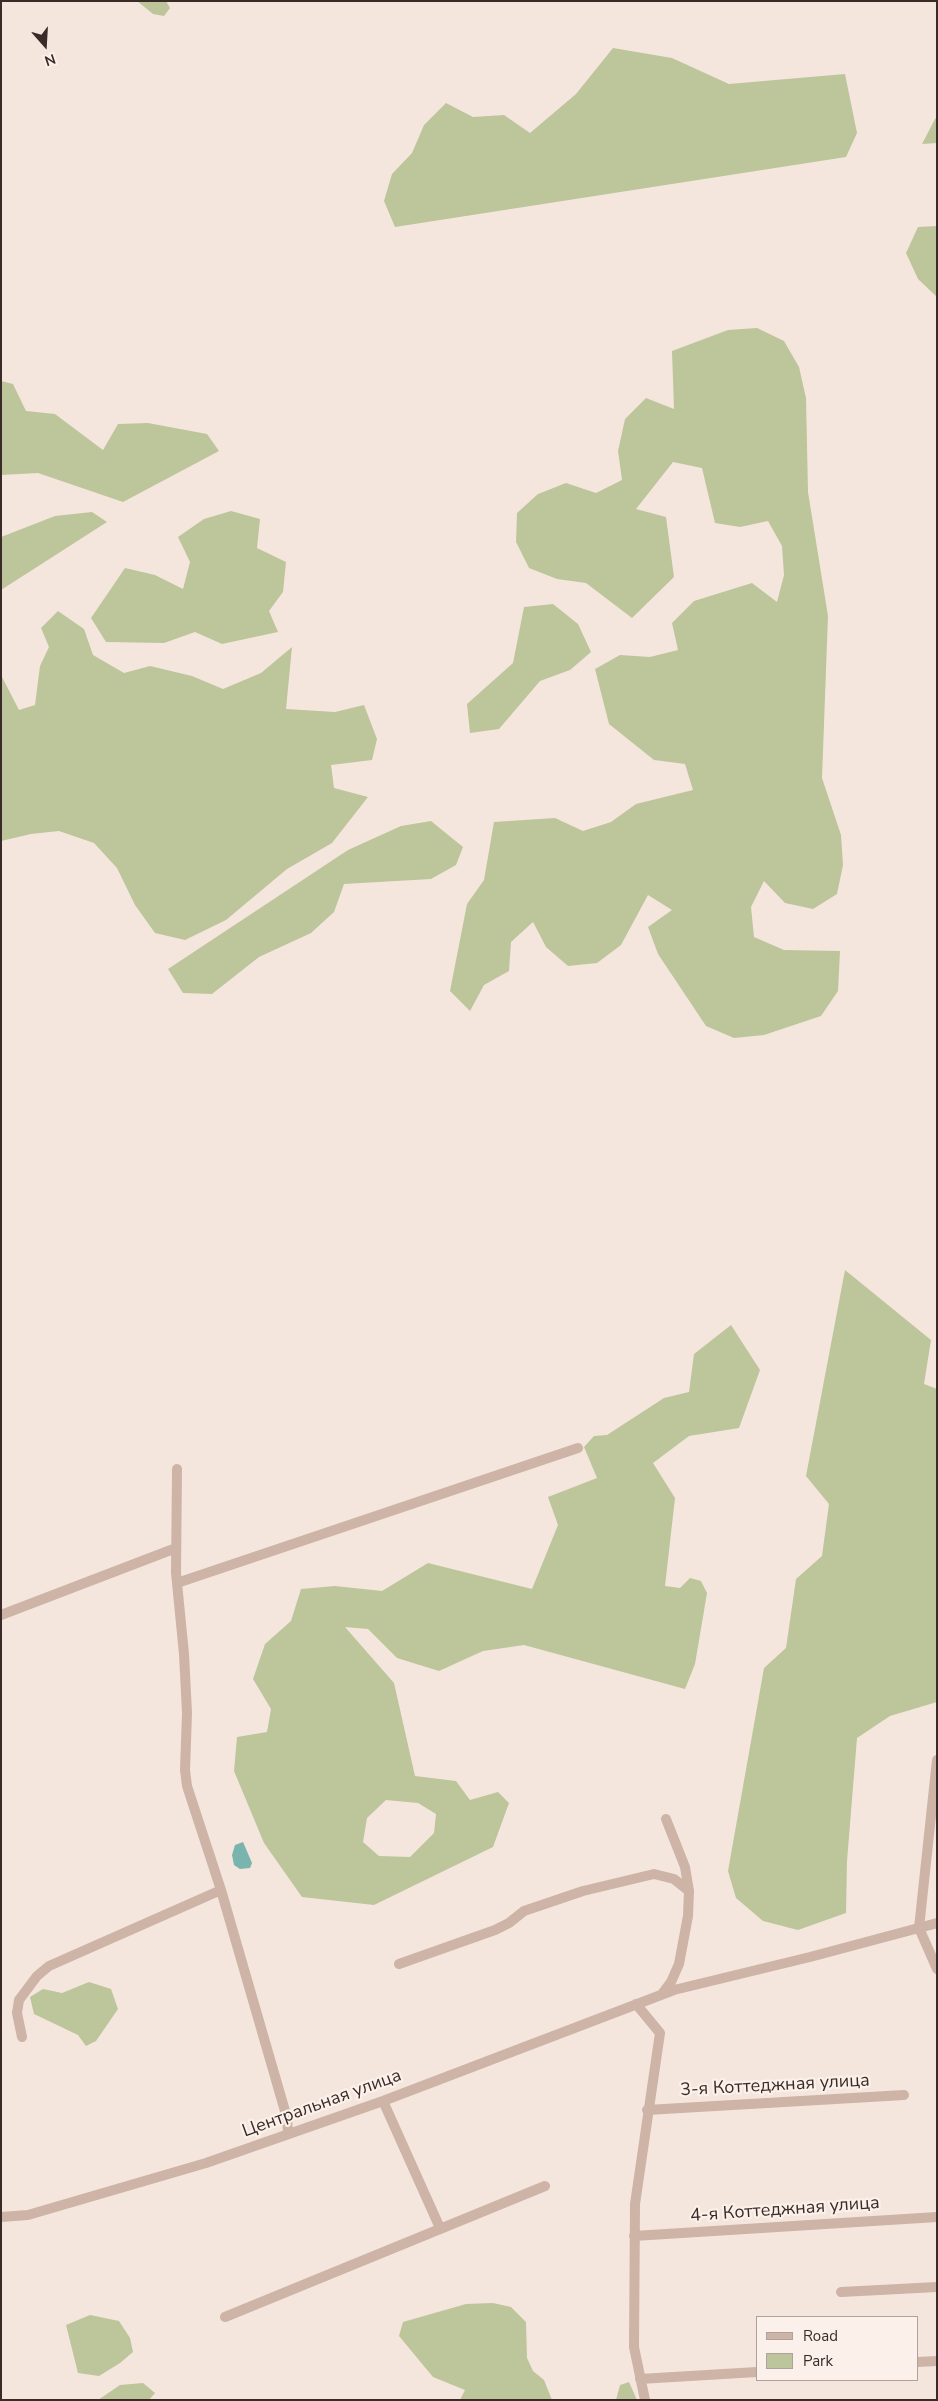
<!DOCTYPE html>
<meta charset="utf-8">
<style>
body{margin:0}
#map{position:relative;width:938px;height:2401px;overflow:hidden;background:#f4e6dd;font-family:"Nunito Sans",sans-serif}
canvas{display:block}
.frame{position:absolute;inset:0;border:2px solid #3a2b28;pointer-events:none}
.legend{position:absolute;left:756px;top:2316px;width:162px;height:65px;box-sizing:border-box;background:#fbf1ea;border:1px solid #aea29c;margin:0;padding:6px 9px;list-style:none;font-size:15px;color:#3a2b28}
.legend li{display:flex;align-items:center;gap:10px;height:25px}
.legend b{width:25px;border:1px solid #aea29c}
.north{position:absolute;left:20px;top:20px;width:50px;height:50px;-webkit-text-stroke:4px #fbf1ea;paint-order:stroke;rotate:161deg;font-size:14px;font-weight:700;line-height:20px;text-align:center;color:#3a2b28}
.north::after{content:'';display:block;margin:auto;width:18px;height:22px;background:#3a2b28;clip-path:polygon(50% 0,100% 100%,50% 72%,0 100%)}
</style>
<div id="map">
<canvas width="938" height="2401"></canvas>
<div class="frame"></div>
<ul class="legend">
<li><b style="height:6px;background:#ceb3a7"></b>Road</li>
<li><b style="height:14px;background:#bdc59b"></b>Park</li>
</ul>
<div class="north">N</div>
</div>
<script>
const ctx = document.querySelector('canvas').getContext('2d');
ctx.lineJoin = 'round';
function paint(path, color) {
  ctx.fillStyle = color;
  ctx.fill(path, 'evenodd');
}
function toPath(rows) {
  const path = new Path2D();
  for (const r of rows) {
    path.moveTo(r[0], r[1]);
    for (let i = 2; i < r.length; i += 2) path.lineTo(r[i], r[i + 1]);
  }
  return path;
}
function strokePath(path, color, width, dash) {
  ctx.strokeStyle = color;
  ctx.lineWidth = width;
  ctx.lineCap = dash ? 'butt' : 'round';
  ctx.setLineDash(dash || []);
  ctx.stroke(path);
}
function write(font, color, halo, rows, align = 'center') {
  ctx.font = font + ' "Nunito Sans",sans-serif';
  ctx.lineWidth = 4.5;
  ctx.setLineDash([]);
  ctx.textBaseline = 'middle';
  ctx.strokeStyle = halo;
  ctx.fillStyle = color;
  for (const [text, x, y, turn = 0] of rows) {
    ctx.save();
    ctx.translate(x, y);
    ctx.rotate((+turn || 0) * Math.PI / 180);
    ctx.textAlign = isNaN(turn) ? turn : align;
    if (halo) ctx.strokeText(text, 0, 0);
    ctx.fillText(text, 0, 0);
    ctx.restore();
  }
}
paint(toPath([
 [137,1,166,1,170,8,164,16,153,14],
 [613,48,672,58,729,84,845,74,857,133,846,157,395,227,384,201,392,174,412,153,424,125,446,103,473,117,504,115,530,133,576,94],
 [937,117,937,143,922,144,935,119],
 [937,226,937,297,918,279,906,253,918,227],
 [757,328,784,341,799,367,806,398,808,492,828,616,822,778,841,835,843,865,837,894,813,909,785,903,764,881,751,907,754,937,784,950,840,951,838,991,821,1016,764,1035,734,1038,706,1026,658,954,648,927,672,910,648,895,621,945,597,963,568,966,546,947,533,922,511,942,509,971,484,985,470,1011,450,991,467,904,484,880,494,822,555,818,583,831,611,822,636,804,693,790,685,764,654,760,609,724,595,669,620,655,650,657,678,650,672,623,694,601,752,583,777,602,784,575,782,546,768,521,740,527,715,523,702,468,673,462,636,509,666,517,674,577,632,618,586,583,557,579,529,568,516,542,517,513,538,494,566,483,596,493,622,480,618,451,625,419,646,398,674,409,672,351,728,330],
 [1,381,13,384,26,411,55,414,103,450,118,424,148,423,207,434,219,451,123,502,38,473,1,475],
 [231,511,260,519,257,548,286,562,283,592,269,611,278,632,222,644,195,632,164,643,106,642,91,618,125,568,155,575,183,589,190,562,178,537,204,519],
 [92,512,107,522,1,590,1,537,55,516],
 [553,604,578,624,591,652,570,670,540,681,499,729,470,733,467,704,513,663,524,607],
 [58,611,84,629,93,655,124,673,150,666,192,676,223,689,261,673,292,647,286,709,335,712,364,705,377,739,372,760,331,765,334,788,368,797,332,843,287,869,226,920,185,940,155,933,135,905,117,868,94,843,59,831,31,834,1,841,1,675,19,710,35,705,40,666,49,647,41,628],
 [431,821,463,847,456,865,431,879,344,884,334,912,311,933,259,957,212,994,183,993,168,969,348,850,401,826],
 [845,1270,931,1340,924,1384,937,1389,937,1702,890,1716,857,1738,847,1861,846,1913,798,1930,763,1921,736,1898,728,1871,764,1668,786,1648,796,1579,822,1556,829,1504,806,1476],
 [731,1325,760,1370,739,1428,689,1436,653,1463,675,1498,665,1586,680,1588,690,1578,701,1581,707,1593,695,1664,685,1689,524,1645,483,1651,439,1671,397,1658,368,1629,345,1627,394,1683,415,1776,456,1781,470,1800,498,1792,509,1803,493,1847,374,1905,302,1897,264,1843,234,1771,237,1737,267,1732,271,1709,253,1679,265,1644,291,1621,301,1589,335,1586,382,1591,428,1563,532,1589,558,1525,548,1497,597,1478,584,1447,594,1436,607,1435,664,1398,689,1392,694,1354],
 [386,1800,418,1803,436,1814,434,1833,410,1857,379,1856,363,1842,367,1818],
 [89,1982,111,1989,118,2009,96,2041,86,2046,78,2035,34,2014,30,1997,43,1989,62,1993],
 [493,2303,511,2307,526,2322,527,2358,533,2371,544,2380,552,2400,460,2400,465,2390,433,2377,399,2336,403,2322,466,2304],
 [90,2315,119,2321,130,2338,133,2352,120,2363,99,2376,78,2373,66,2325],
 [629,2382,637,2400,616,2400,620,2385],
 [143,2383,155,2393,149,2400,98,2400,120,2385]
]), '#bdc59b');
paint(toPath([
 [243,1842,252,1863,250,1868,240,1869,234,1865,232,1855,235,1845]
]), '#79b4ae');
strokePath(toPath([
 [177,1469,176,1573,184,1654,187,1713,185,1770,187,1786,221,1890,272,2066,287,2118,288,2133],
 [177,1583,578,1448],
 [1,1615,176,1548],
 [937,1760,919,1928,937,1969],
 [399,1964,495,1930,509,1923,524,1911,583,1891,654,1874,674,1879,689,1891],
 [662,1994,671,1982,679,1964,688,1916,689,1891,685,1867,666,1819],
 [636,2004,660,2033,635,2204,634,2347,645,2400],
 [22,2037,17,2013,19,2000,37,1976,49,1966,221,1890],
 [383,2101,440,2228],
 [647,2110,904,2095],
 [1,2217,28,2215,206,2163,383,2101,674,1990,810,1957,937,1923],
 [634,2236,937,2217],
 [841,2292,937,2287],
 [225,2317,545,2186],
 [917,2362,937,2361],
 [640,2379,757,2372]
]), '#ceb3a7', 10);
write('18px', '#3a2b28', '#fbf1ea', [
 ["3-я Коттеджная улица",775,2086,-3],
 ["Центральная улица",322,2104,-20],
 ["4-я Коттеджная улица",785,2210,-4]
]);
</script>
